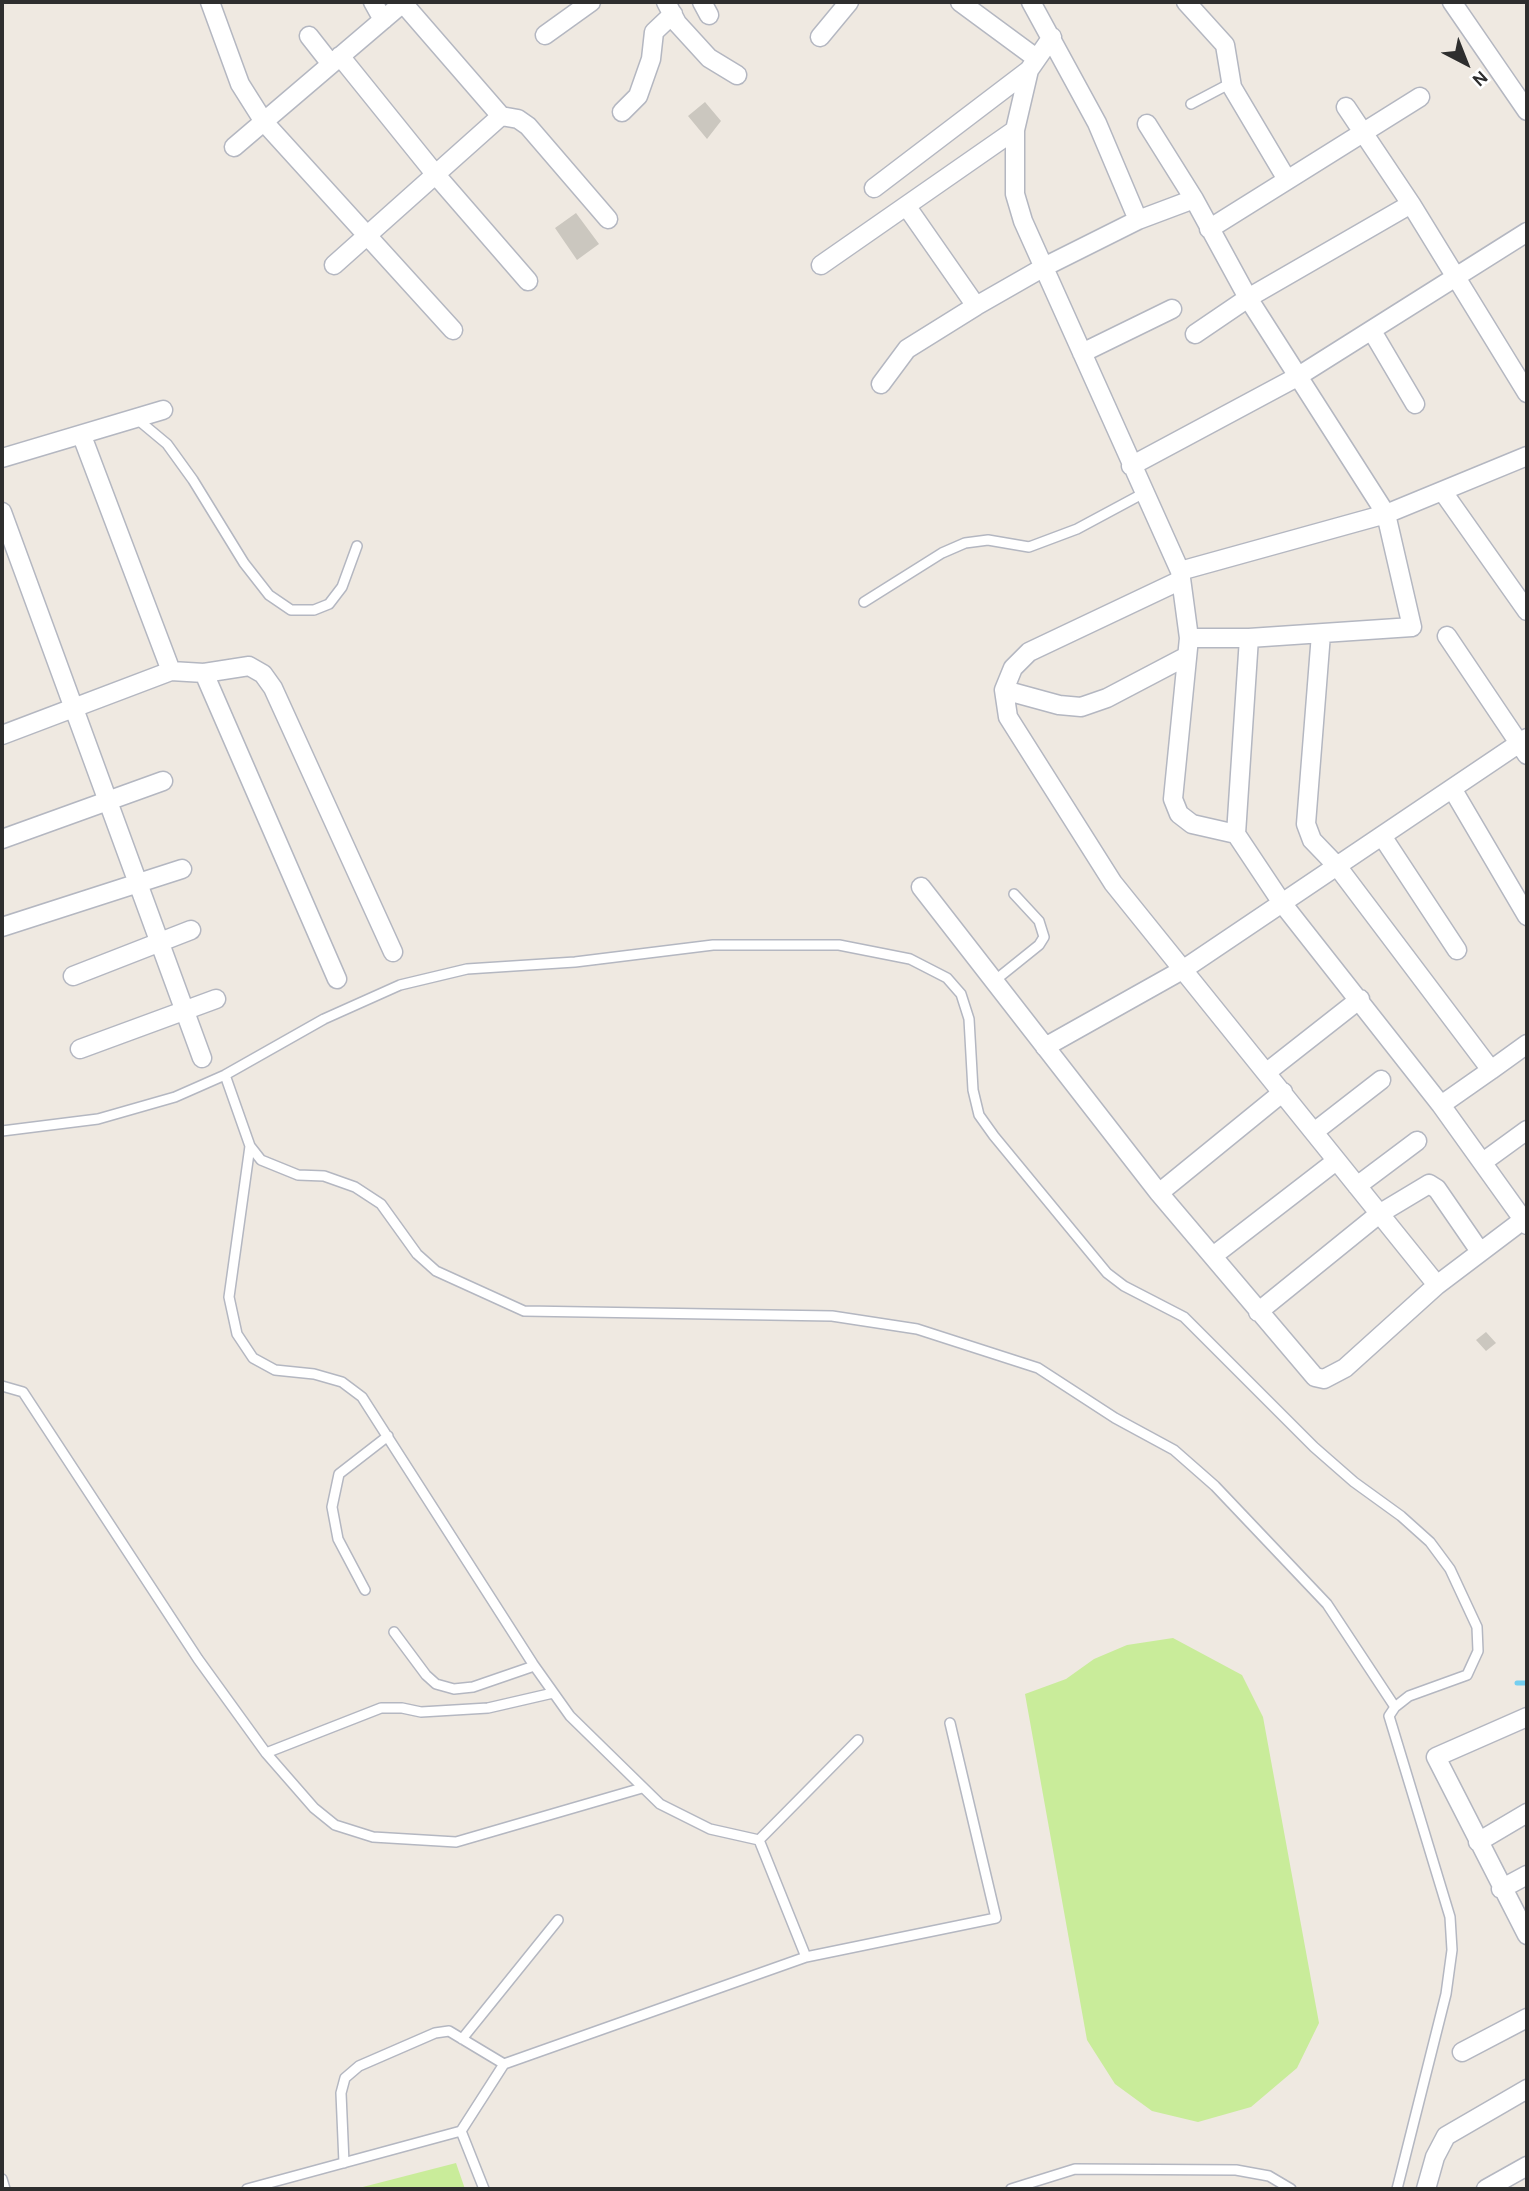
<!DOCTYPE html>
<style>
body{margin:0}
#map{position:relative;width:1529px;height:2191px;overflow:hidden;background:#efe9e1;font-family:Karla,sans-serif}
canvas{display:block}
.frame{position:absolute;inset:0;border:4px solid #2e2e2e;pointer-events:none}
.north{position:absolute;left:1431px;top:28px;width:70px;height:70px;-webkit-text-stroke:5px #fff;paint-order:stroke;rotate:138deg;font-size:19px;font-weight:700;line-height:28px;text-align:center;color:#2e2e2e}
.north::after{content:'';display:block;margin:auto;width:24px;height:32px;background:#2e2e2e;clip-path:polygon(50% 0,100% 100%,50% 72%,0 100%)}
</style>
<div id="map">
<canvas width="1529" height="2191"></canvas>
<div class="frame"></div>
<div class="north">N</div>
</div>
<script>
const ctx = document.querySelector('canvas').getContext('2d');
ctx.lineJoin = 'round';
function paint(path, color) {
  ctx.fillStyle = color;
  ctx.fill(path, 'evenodd');
}
function toPath(rows) {
  const path = new Path2D();
  for (const r of rows) {
    path.moveTo(r[0], r[1]);
    for (let i = 2; i < r.length; i += 2) path.lineTo(r[i], r[i + 1]);
  }
  return path;
}
function strokePath(path, color, width, dash) {
  ctx.strokeStyle = color;
  ctx.lineWidth = width;
  ctx.lineCap = dash ? 'butt' : 'round';
  ctx.setLineDash(dash || []);
  ctx.stroke(path);
}
paint(toPath([
 [1173,1638,1242,1675,1263,1717,1319,2023,1297,2068,1251,2107,1198,2122,1152,2111,1115,2084,1087,2040,1025,1694,1066,1679,1094,1659,1127,1645],
 [456,2163,465,2189,355,2189]
]), '#c9ec9a');
strokePath(toPath([
 [1517,1683,1527,1683]
]), '#75cff0', 5);
paint(toPath([
 [705,102,721,121,707,139,688,116],
 [576,213,599,244,577,260,555,228],
 [1486,1332,1496,1343,1486,1351,1476,1340]
]), '#cbc7bf');
const lane = toPath([
 [1191,104,1231,83],
 [137,419,167,444,193,480,244,563,269,595,291,610,314,610,329,604,342,587,357,546],
 [864,602,942,553,965,543,988,540,1029,547,1077,529,1144,493],
 [993,982,1039,945,1044,937,1039,921,1014,894],
 [225,1075,250,1146,261,1160,298,1175,324,1176,355,1187,381,1204,417,1254,436,1271,524,1311,832,1316,917,1329,1038,1368,1115,1418,1174,1450,1215,1486,1327,1604,1395,1707],
 [2,1131,98,1119,175,1097,225,1075,324,1019,400,985,467,969,575,962,713,945,839,945,910,959,947,978,961,994,969,1019,973,1090,979,1115,994,1136,1107,1273,1124,1286,1184,1317,1314,1447,1354,1482,1401,1516,1430,1542,1450,1569,1477,1627,1478,1651,1467,1675,1409,1696,1395,1707,1389,1716,1450,1917,1452,1950,1446,1994,1397,2189],
 [250,1146,229,1297,237,1334,253,1358,275,1370,314,1374,342,1382,362,1397,533,1664,570,1716,660,1804,710,1829,759,1840],
 [2,1386,23,1392,198,1659,266,1753,314,1808,335,1825,373,1837,456,1842,642,1788],
 [365,1590,338,1539,332,1507,339,1474,388,1436],
 [394,1632,426,1675,436,1684,454,1689,473,1687,534,1666],
 [266,1753,381,1708,402,1708,421,1712,488,1708,553,1693],
 [806,1957,759,1840,858,1740],
 [462,2039,558,1920],
 [461,2131,504,2064,806,1957,996,1918,950,1723],
 [344,2163,341,2093,345,2078,359,2066,435,2033,449,2031,504,2064],
 [2,2179,5,2189],
 [247,2189,461,2131,484,2189],
 [1011,2189,1075,2169,1236,2170,1269,2176,1291,2189]
]);
const street = toPath([
 [210,2,240,84,264,122,453,330],
 [373,2,383,20],
 [666,2,677,23,709,58,737,75],
 [702,2,709,15],
 [960,2,1036,58],
 [1031,2,1097,123,1138,220],
 [1186,2,1225,45,1232,87,1286,178],
 [1452,2,1527,111],
 [403,3,501,116],
 [545,35,591,2],
 [309,36,331,64],
 [820,37,849,2],
 [1052,37,1029,70,1015,130,1015,194,1023,221,1180,571,1189,638,1173,799,1179,814,1192,824,1236,834],
 [340,56,436,175,528,281],
 [1346,107,1411,204,1527,393],
 [622,112,638,96,651,59,654,32,673,14],
 [1147,124,1194,199,1248,298,1386,514,1412,627,1249,638,1189,638],
 [234,147,404,2],
 [874,188,1029,70],
 [907,207,976,306],
 [1209,229,1420,97],
 [334,265,501,116,518,119,528,126,608,219],
 [821,265,1015,130],
 [1372,331,1415,404],
 [1195,334,1248,298,1411,204],
 [1082,353,1172,309],
 [881,384,907,349,976,306,1046,266,1138,220,1194,199],
 [82,436,171,671],
 [2,458,163,410],
 [1131,466,1297,377,1527,232],
 [1443,492,1527,611],
 [2,512,202,1058],
 [1180,571,1386,514,1527,456],
 [1181,580,1029,652,1013,668,1004,690,1008,717,1113,883,1437,1285],
 [1321,634,1306,824,1312,840,1337,866,1491,1070,1441,1105],
 [1447,636,1527,755],
 [1249,638,1236,834,1282,903,1441,1105,1527,1225],
 [204,673,337,979],
 [1004,690,1059,705,1081,707,1107,698,1187,656],
 [2,735,171,671,204,673,249,666,263,674,273,688,393,952],
 [1453,790,1527,916],
 [1382,836,1457,950],
 [2,839,163,781],
 [921,887,1159,1193,1315,1377,1324,1379,1345,1368,1437,1285,1527,1217],
 [2,927,182,869],
 [73,976,191,930],
 [1045,1047,1184,969,1527,738],
 [80,1049,216,999],
 [1491,1070,1527,1044],
 [1267,1072,1360,999],
 [1314,1132,1381,1080],
 [1483,1162,1527,1130],
 [1357,1186,1417,1141],
 [1159,1193,1283,1092],
 [1213,1256,1336,1161],
 [1258,1312,1379,1214,1429,1184,1437,1189,1479,1250],
 [1527,1717,1436,1757,1527,1935],
 [1478,1842,1527,1813],
 [1501,1889,1527,1875],
 [1462,2052,1527,2018],
 [1426,2189,1435,2157,1446,2136,1527,2089],
 [1486,2189,1527,2166]
]);
strokePath(lane, '#b4b7c1', 12);
strokePath(street, '#b4b7c1', 21);
strokePath(lane, '#fff', 9);
strokePath(street, '#fff', 18);
</script>
